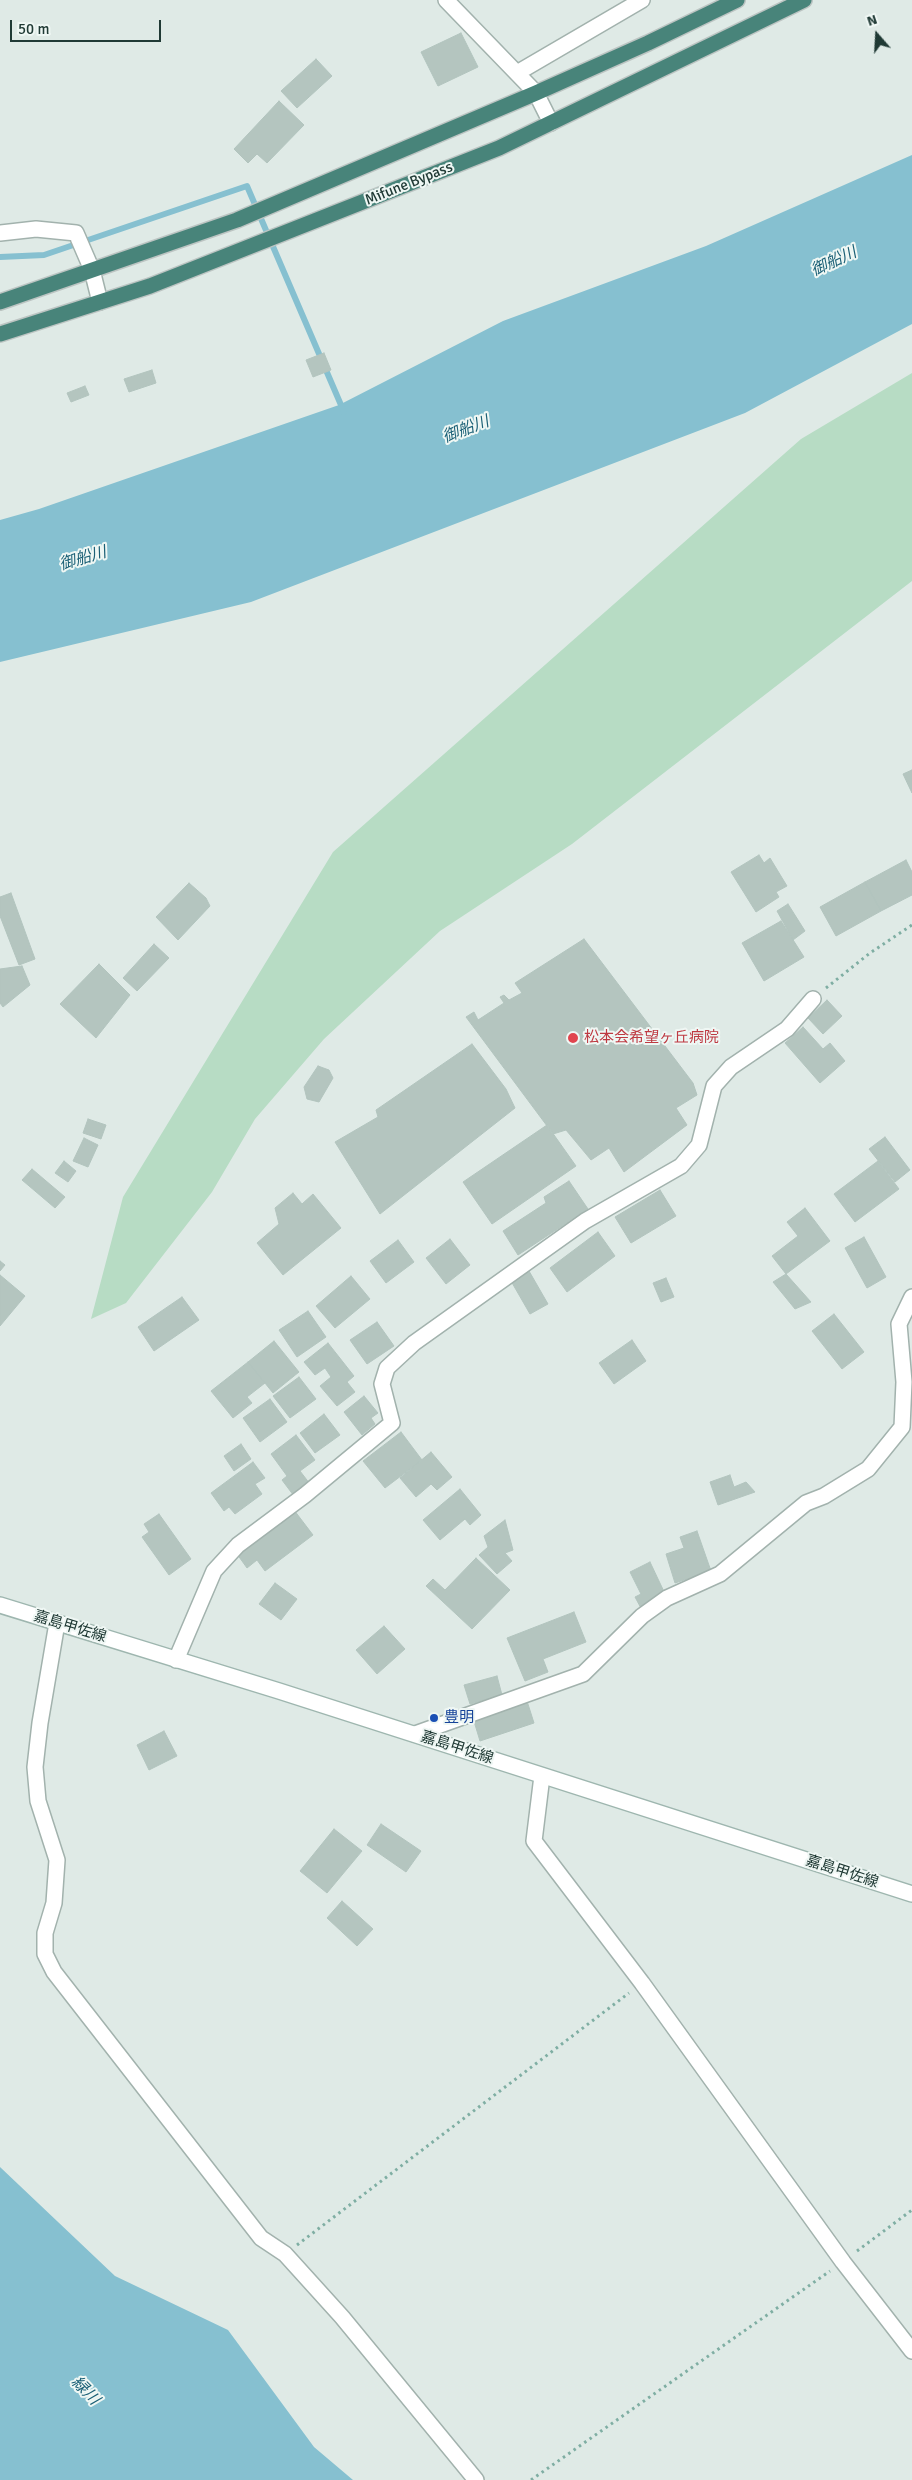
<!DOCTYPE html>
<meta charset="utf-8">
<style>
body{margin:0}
#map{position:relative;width:912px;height:2480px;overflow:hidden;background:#dfeae6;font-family:Signika,sans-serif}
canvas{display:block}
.north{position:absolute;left:852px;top:10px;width:50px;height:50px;-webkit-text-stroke:4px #eff7f4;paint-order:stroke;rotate:341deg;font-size:14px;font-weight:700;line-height:20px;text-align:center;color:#203a35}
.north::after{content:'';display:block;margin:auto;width:18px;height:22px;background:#203a35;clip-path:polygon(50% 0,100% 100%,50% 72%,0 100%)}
.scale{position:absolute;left:10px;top:20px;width:151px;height:22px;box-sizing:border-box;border:2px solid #203a35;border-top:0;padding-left:6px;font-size:15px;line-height:18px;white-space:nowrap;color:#203a35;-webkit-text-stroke:4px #eff7f4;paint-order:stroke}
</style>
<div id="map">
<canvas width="912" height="2480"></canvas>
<div class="north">N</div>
<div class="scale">50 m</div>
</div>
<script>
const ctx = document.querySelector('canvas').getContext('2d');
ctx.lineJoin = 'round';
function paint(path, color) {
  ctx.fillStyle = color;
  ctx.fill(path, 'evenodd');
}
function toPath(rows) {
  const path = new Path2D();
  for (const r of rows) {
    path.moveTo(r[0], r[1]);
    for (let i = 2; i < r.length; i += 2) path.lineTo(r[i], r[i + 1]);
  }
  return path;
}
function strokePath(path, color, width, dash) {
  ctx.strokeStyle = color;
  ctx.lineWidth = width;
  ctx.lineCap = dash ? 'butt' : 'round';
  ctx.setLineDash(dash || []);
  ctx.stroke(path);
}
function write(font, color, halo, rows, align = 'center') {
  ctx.font = font + ' Signika,"Noto Sans JP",sans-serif';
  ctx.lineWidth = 4;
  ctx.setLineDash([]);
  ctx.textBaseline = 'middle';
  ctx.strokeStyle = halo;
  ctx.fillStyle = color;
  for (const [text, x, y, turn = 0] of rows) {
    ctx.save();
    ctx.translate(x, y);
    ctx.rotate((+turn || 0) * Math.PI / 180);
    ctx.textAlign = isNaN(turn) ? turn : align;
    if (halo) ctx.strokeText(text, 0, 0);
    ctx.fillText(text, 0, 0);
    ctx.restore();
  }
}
paint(toPath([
 [912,373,912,581,572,844,440,931,324,1039,255,1119,212,1192,126,1303,91,1319,123,1197,333,852,801,439]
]), '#b7dcc4');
paint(toPath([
 [912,155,912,324,745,413,251,602,0,662,0,520,39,509,339,405,503,321,706,246],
 [0,2167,115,2276,228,2330,314,2447,353,2480,0,2480]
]), '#86c0d0');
strokePath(toPath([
 [0,257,44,255,247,186,344,412]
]), '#86c0d0', 6);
const building = toPath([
 [461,33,478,67,438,86,421,52,461,33],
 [316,59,332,76,297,108,281,91,316,59],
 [279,101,304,125,267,163,257,154,248,163,234,149,279,101],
 [324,353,331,370,313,377,306,360,324,353],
 [152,370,156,383,129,392,124,379,152,370],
 [85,386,89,395,71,402,67,393,85,386],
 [912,770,912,793,903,774,912,770],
 [759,855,764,863,770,858,787,886,776,892,779,897,756,912,731,872,759,855],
 [906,860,912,872,912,895,881,911,865,882,906,860],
 [865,882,881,911,836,936,820,907,865,882],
 [189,883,206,898,210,906,178,940,156,917,189,883],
 [11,893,35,959,19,965,0,916,0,897,11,893],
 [788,904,805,931,793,940,777,911,788,904],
 [781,921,804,957,764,981,742,943,781,921],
 [584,939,693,1083,697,1095,676,1108,687,1125,624,1172,609,1148,591,1160,566,1130,553,1134,466,1017,474,1012,478,1020,504,1003,500,997,504,995,509,1000,522,993,515,983,584,939],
 [154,944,169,958,137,991,123,978,154,944],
 [99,964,130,995,96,1038,60,1004,99,964],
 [22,966,30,985,3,1007,0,1003,0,969,22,966],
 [827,1000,842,1016,823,1034,808,1018,827,1000],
 [803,1027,823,1049,830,1043,845,1061,820,1083,785,1043,803,1027],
 [472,1044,506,1089,515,1108,380,1214,335,1142,378,1117,376,1110,472,1044],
 [318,1066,329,1070,333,1078,319,1102,307,1099,304,1087,318,1066],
 [88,1119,106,1125,101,1139,83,1133,88,1119],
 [547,1125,576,1166,492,1224,463,1182,547,1125],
 [885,1137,910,1170,895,1182,869,1149,885,1137],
 [84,1138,98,1145,88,1167,73,1161,84,1138],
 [64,1161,76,1171,68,1182,55,1173,64,1161],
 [878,1161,899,1189,855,1222,834,1194,878,1161],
 [32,1169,65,1197,55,1208,22,1180,32,1169],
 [569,1181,588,1209,518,1255,503,1231,546,1203,544,1197,569,1181],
 [660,1190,676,1216,631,1243,615,1217,660,1190],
 [293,1193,302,1204,313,1194,341,1228,283,1275,257,1243,279,1224,275,1208,293,1193],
 [805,1208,830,1241,786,1274,772,1256,798,1236,787,1222,805,1208],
 [598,1232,615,1256,567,1292,550,1268,598,1232],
 [864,1237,886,1277,867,1288,845,1248,864,1237],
 [450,1239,470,1265,446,1284,426,1258,450,1239],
 [398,1240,414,1262,386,1283,370,1261,398,1240],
 [0,1261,5,1265,0,1271,0,1261],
 [529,1271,548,1304,530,1314,511,1281,529,1271],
 [786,1274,811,1302,795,1309,773,1282,786,1274],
 [0,1275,25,1296,0,1326,0,1275],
 [351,1276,370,1299,335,1328,316,1306,351,1276],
 [666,1278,674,1297,661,1302,653,1283,666,1278],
 [182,1297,199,1320,154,1351,138,1327,182,1297],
 [308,1311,326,1337,297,1357,279,1330,308,1311],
 [834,1314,864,1352,842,1369,812,1331,834,1314],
 [377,1322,394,1346,367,1364,350,1340,377,1322],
 [632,1340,646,1361,614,1384,599,1363,632,1340],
 [274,1341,299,1372,273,1393,248,1362,274,1341],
 [328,1343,354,1376,347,1382,355,1392,337,1406,320,1386,331,1377,325,1368,315,1375,304,1362,328,1343],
 [248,1362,265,1383,247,1397,252,1403,233,1418,211,1391,248,1362],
 [299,1377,316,1399,290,1418,273,1396,299,1377],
 [364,1396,378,1413,371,1418,375,1424,362,1435,344,1412,364,1396],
 [270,1399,287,1422,260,1442,243,1418,270,1399],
 [324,1414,340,1435,315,1453,300,1433,324,1414],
 [401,1432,422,1460,385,1488,363,1461,401,1432],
 [296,1435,315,1460,300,1471,310,1484,294,1496,282,1480,287,1476,271,1454,296,1435],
 [241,1444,251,1459,234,1471,224,1456,241,1444],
 [431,1452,452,1477,437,1490,431,1484,416,1497,400,1478,431,1452],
 [253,1462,265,1478,255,1484,262,1494,235,1514,229,1507,224,1511,211,1493,253,1462],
 [730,1475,734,1487,746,1482,755,1492,718,1505,710,1482,730,1475],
 [460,1489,481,1515,470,1525,465,1519,440,1540,423,1520,460,1489],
 [294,1510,313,1535,265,1571,257,1560,247,1568,237,1554,294,1510],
 [159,1514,191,1559,169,1575,142,1537,149,1532,144,1524,159,1514],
 [505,1520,513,1550,505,1553,512,1561,497,1574,479,1555,488,1547,484,1536,505,1520],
 [697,1531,711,1571,675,1583,666,1554,684,1548,680,1537,697,1531],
 [476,1558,510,1590,472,1629,426,1586,433,1579,445,1590,476,1558],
 [650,1562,667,1598,642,1610,635,1597,641,1594,630,1572,650,1562],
 [275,1583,297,1599,281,1620,259,1604,275,1583],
 [574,1612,586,1642,543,1659,548,1672,525,1681,507,1638,574,1612],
 [384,1626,405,1649,377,1674,356,1650,384,1626],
 [497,1676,502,1695,470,1704,464,1685,497,1676],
 [527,1701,534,1723,480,1741,473,1718,527,1701],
 [164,1731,177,1756,149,1770,137,1745,164,1731],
 [381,1824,421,1851,406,1872,367,1845,381,1824],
 [334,1829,362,1851,327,1893,300,1871,334,1829],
 [342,1901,373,1929,357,1946,327,1918,342,1901]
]);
paint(building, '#b4c5bf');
strokePath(building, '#b2c4be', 1);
const minor = toPath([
 [446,0,536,93,551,123],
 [517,73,642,0],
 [0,233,36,229,76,233,92,270,100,302],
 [57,1623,40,1723,35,1767,38,1801,57,1860,54,1903,45,1933,45,1954,54,1972,261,2238,285,2254,342,2317,476,2480],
 [176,1660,214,1571,238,1545,305,1495,392,1423,382,1384,387,1368,414,1343,585,1221,681,1166,699,1145,714,1086,731,1067,787,1029,813,999],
 [415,1734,583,1674,642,1616,667,1598,720,1574,806,1503,824,1496,868,1469,902,1427,904,1382,899,1324,912,1297],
 [542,1776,534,1841,642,1983,843,2262,912,2351]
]);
const secondary = toPath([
 [0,1605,279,1691,912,1894]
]);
const trunk = toPath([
 [0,302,237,220,536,93,648,43,737,0],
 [0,334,150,286,499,148,804,0]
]);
strokePath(minor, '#a2b2ad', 18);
strokePath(secondary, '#9eb6af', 18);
strokePath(trunk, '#bcc4c2', 18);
strokePath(toPath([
 [826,988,870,953,912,925],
 [297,2245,629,1993],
 [857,2251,912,2210],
 [531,2480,830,2271]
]), '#7faea3', 3, [2.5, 4]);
strokePath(minor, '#fff', 15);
strokePath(secondary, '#fff', 15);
strokePath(trunk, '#48847a', 15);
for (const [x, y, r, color] of [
 [573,1038,6,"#e0444e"],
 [434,1718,5,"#1a4fb4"]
]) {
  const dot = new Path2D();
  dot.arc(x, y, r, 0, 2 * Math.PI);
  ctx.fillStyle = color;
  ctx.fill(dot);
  strokePath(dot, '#eff7f4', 2);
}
write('15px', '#203a35', '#eff7f4', [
 ["Mifune Bypass",409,184,-22],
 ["嘉島甲佐線",70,1627,17],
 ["嘉島甲佐線",457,1748,18],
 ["嘉島甲佐線",842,1872,18]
]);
write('15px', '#be3a42', '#eff7f4', [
 ["松本会希望ヶ丘病院",584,1038]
], 'left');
write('15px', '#164399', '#eff7f4', [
 ["豊明",444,1718]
], 'left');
write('italic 16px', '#1b6076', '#eff7f4', [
 ["御船川",834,262,-25],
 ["御船川",466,430,-21],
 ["御船川",83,559,-16],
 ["緑川",85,2391,46]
]);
</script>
